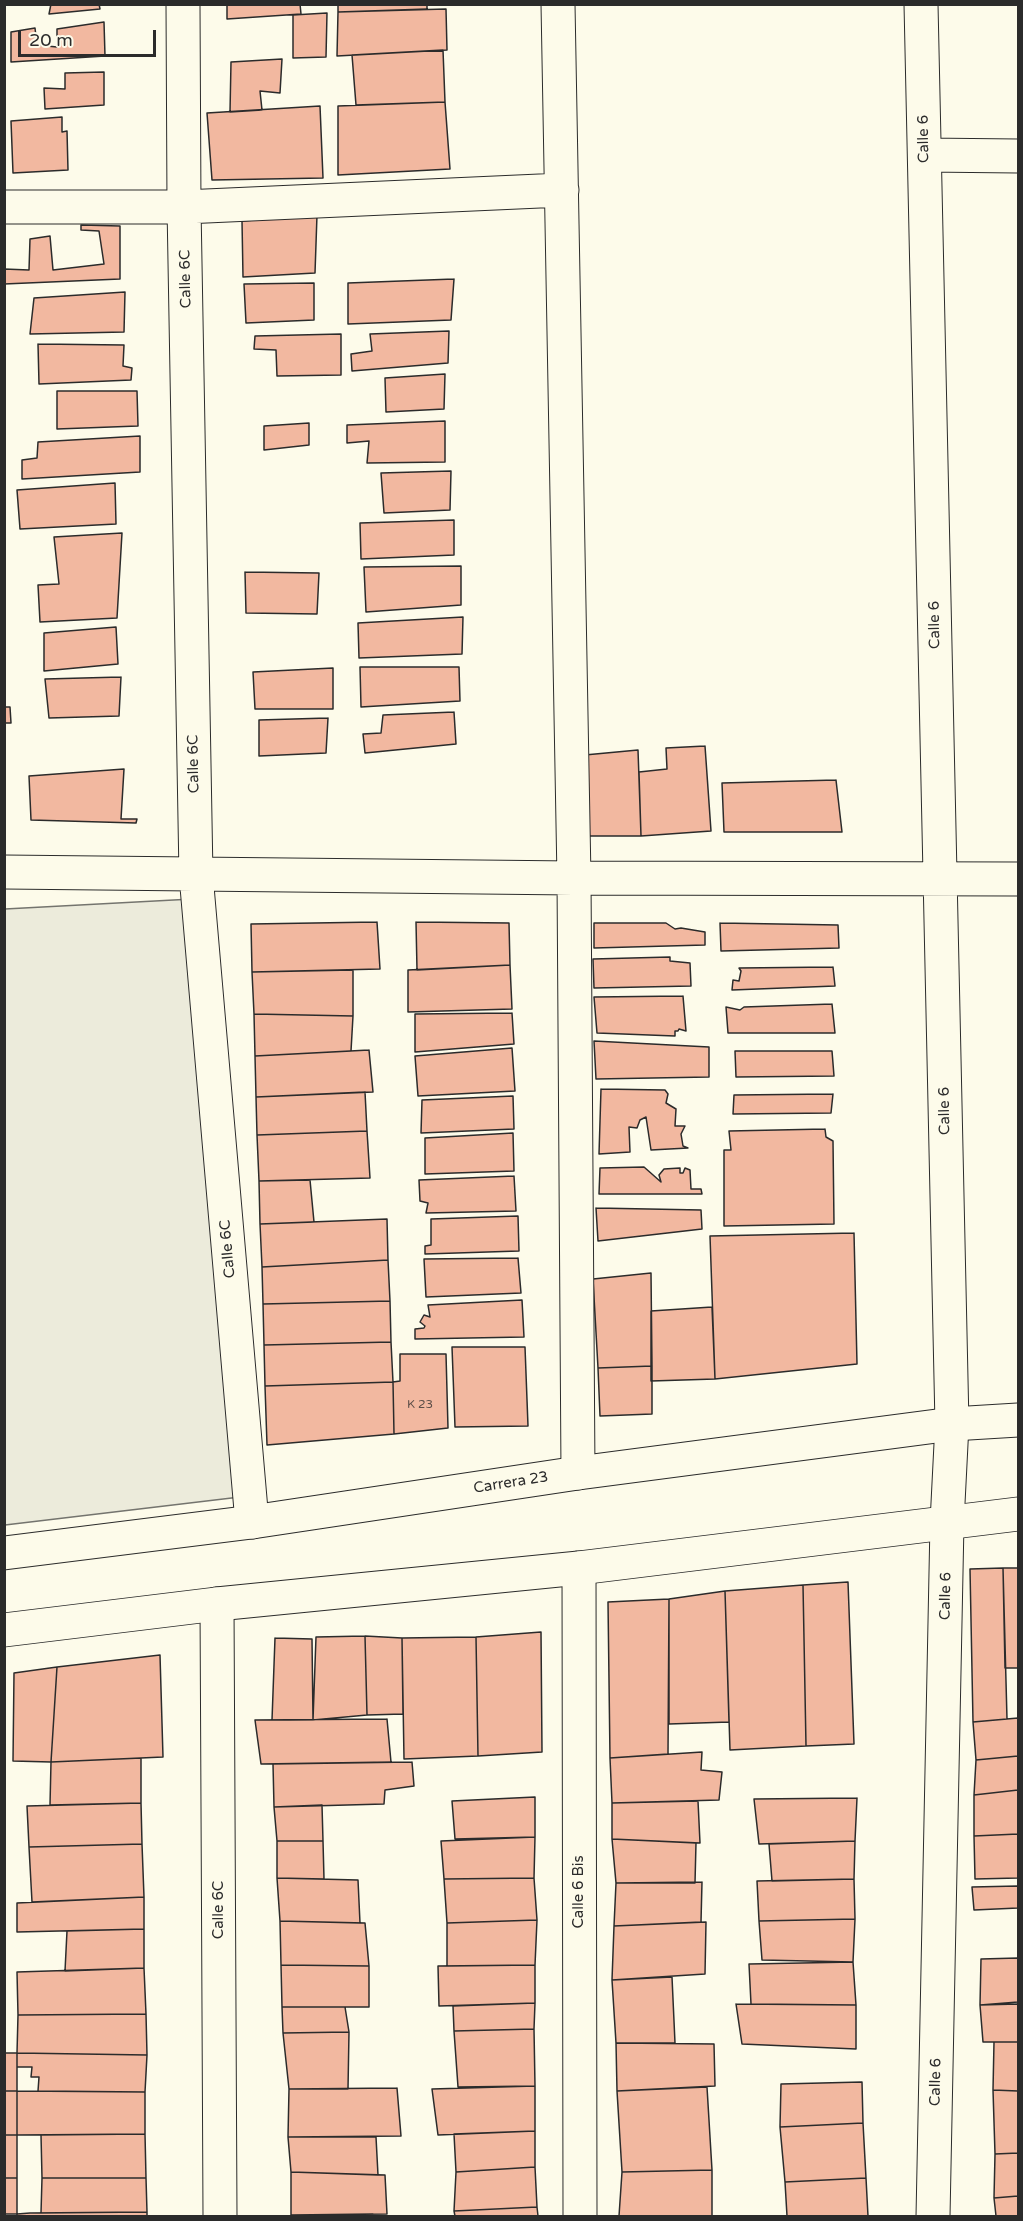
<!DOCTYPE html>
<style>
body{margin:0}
#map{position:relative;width:1023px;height:2221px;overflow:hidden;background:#fdfbea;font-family:"Varela Round",sans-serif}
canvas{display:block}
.frame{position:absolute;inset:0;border:6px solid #2b2b2b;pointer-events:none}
.scale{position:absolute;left:18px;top:30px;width:138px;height:27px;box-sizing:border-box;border:3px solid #2b2b2b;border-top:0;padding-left:8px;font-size:18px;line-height:21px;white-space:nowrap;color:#2b2b2b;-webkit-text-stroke:4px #fdfbea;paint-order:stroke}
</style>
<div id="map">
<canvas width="1023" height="2221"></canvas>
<div class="frame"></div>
<div class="scale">20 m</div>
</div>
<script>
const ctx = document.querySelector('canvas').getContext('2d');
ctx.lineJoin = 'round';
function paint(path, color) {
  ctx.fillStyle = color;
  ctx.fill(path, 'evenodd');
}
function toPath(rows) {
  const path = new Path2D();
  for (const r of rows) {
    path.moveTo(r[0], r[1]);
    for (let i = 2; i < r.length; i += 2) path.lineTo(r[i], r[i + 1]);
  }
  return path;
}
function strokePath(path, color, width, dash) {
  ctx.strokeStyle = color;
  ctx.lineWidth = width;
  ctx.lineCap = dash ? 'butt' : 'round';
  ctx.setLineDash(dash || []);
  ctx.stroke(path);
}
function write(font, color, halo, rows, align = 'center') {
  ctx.font = font + ' "Varela Round",sans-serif';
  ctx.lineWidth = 4.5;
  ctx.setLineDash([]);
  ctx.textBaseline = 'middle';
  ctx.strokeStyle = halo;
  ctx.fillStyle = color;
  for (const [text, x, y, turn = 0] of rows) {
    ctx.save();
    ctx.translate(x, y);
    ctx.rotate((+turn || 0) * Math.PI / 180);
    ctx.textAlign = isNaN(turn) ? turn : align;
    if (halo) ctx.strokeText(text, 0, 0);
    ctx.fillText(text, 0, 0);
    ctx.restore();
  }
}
const green = toPath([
 [211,898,240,1497,5,1525,5,909,211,898]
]);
paint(green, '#ecebdb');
strokePath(green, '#74746e', 1.5);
const building = toPath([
 [51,4,99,4,100,9,49,14,51,4],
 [227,4,300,4,301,14,227,19,227,4],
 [338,4,427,4,427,9,338,12,338,4],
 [446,9,447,50,337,56,338,12,446,9],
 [327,13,326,57,293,58,293,15,327,13],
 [104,22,105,56,11,62,11,32,35,28,37,45,57,47,57,29,104,22],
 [443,50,445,102,356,105,352,55,443,50],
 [282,59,280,93,260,91,262,110,230,112,231,62,282,59],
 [104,72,104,105,45,109,44,88,65,89,65,73,104,72],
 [445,102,450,169,338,175,338,106,445,102],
 [320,106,323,178,212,180,207,113,320,106],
 [62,117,62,132,67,131,68,170,13,173,11,121,62,117],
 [317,215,315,273,243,277,242,221,317,215],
 [81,225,120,226,120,279,4,284,4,269,29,270,30,239,50,236,53,270,104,264,99,231,81,230,81,225],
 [454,279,451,320,348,324,348,283,454,279],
 [314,283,314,320,246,323,244,284,314,283],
 [125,292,124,332,30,334,34,298,125,292],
 [449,331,448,363,352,371,351,354,372,351,370,334,449,331],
 [341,334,341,375,277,376,276,350,254,349,255,336,341,334],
 [38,344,124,345,123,366,132,368,131,380,39,384,38,344],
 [445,374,444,409,386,412,385,378,445,374],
 [57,391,137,391,138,426,57,429,57,391],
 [445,421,445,462,367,463,369,441,347,443,347,425,445,421],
 [309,423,309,445,264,450,264,426,309,423],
 [140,436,140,472,22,479,22,460,37,458,38,442,140,436],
 [451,471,450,510,384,513,381,473,451,471],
 [115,483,116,524,20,529,17,490,115,483],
 [454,520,454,555,361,559,360,523,454,520],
 [122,533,117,618,40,622,38,585,59,584,54,537,122,533],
 [461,566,461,605,366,612,364,567,461,566],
 [245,572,319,573,317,614,246,613,245,572],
 [463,617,462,654,359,658,358,623,463,617],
 [116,627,118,664,44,671,44,633,116,627],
 [360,667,459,667,460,701,361,707,360,667],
 [333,668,333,709,255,709,253,672,333,668],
 [121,677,119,716,49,718,45,679,121,677],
 [4,707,10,707,11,723,4,723,4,707],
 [454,712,456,744,365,753,363,734,381,733,383,715,454,712],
 [328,718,326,753,259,756,259,720,328,718],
 [705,746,711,831,641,836,639,772,667,769,666,748,705,746],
 [638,750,641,836,578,836,574,756,638,750],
 [124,769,121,819,137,819,136,823,31,820,29,776,124,769],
 [836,780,842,832,724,832,722,783,836,780],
 [377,922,380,969,252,972,251,924,377,922],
 [416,922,509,923,510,965,417,970,416,922],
 [594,923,666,923,675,929,681,928,705,932,705,945,594,948,594,923],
 [720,923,838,925,839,948,721,951,720,923],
 [670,957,670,961,690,963,691,986,594,988,593,959,670,957],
 [510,965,512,1009,408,1012,408,970,510,965],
 [833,967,835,986,732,990,733,980,739,981,741,971,739,968,833,967],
 [353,970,353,1016,254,1014,252,972,353,970],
 [683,996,686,1031,679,1029,678,1031,675,1031,675,1036,597,1033,594,997,683,996],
 [832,1004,835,1033,728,1033,726,1007,740,1010,744,1007,832,1004],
 [512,1013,514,1044,415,1052,415,1014,512,1013],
 [254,1014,353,1016,351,1051,255,1056,254,1014],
 [594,1041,709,1047,709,1077,596,1079,594,1041],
 [512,1048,515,1091,418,1096,415,1056,512,1048],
 [369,1050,373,1092,256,1097,255,1056,369,1050],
 [735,1051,832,1051,834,1076,736,1077,735,1051],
 [601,1089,665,1090,668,1094,666,1103,676,1109,675,1126,685,1126,681,1134,683,1146,688,1148,651,1150,646,1117,640,1120,637,1128,629,1127,630,1152,599,1154,601,1089],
 [365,1092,367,1131,257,1135,256,1097,365,1092],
 [833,1094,831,1113,733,1114,734,1095,833,1094],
 [513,1096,514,1129,421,1133,422,1100,513,1096],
 [825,1129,826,1137,833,1141,834,1224,724,1226,724,1150,731,1150,729,1131,825,1129],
 [367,1131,370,1178,259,1181,257,1135,367,1131],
 [513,1133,514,1171,425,1174,425,1138,513,1133],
 [644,1167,661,1182,659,1175,664,1169,680,1168,680,1173,683,1173,685,1168,690,1170,691,1189,701,1189,702,1194,599,1194,600,1168,644,1167],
 [514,1176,516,1211,426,1213,428,1203,420,1201,419,1180,514,1176],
 [310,1180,314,1222,260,1224,259,1181,310,1180],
 [596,1208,701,1210,702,1229,598,1241,596,1208],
 [518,1216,519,1251,425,1254,425,1246,431,1245,431,1219,518,1216],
 [387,1219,388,1260,262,1267,260,1224,387,1219],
 [854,1233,857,1364,715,1379,710,1236,854,1233],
 [518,1258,521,1293,426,1297,424,1259,518,1258],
 [388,1260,390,1301,263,1304,262,1267,388,1260],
 [651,1273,652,1366,598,1368,593,1279,651,1273],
 [522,1300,524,1337,415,1339,415,1329,424,1328,425,1326,420,1322,424,1315,430,1317,428,1305,522,1300],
 [390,1301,391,1342,264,1345,263,1304,390,1301],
 [712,1307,715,1379,651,1381,651,1311,712,1307],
 [391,1342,393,1382,265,1386,264,1345,391,1342],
 [452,1347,525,1347,528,1426,455,1427,452,1347],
 [400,1354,446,1354,448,1428,394,1434,393,1382,400,1381,400,1354],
 [652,1366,652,1414,600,1416,598,1368,652,1366],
 [393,1382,394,1434,267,1445,265,1386,393,1382],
 [1003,1568,1007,1719,973,1722,970,1569,1003,1568],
 [1003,1568,1018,1568,1018,1668,1005,1668,1003,1568],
 [848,1582,854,1744,806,1746,803,1585,848,1582],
 [803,1585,806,1746,730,1750,725,1591,803,1585],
 [725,1591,729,1722,669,1724,669,1599,725,1591],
 [669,1599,668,1754,610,1758,608,1602,669,1599],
 [541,1632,542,1752,478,1756,476,1637,541,1632],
 [365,1636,367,1715,313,1720,316,1637,365,1636],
 [365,1636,402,1638,403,1714,367,1715,365,1636],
 [476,1637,478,1756,404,1759,402,1638,476,1637],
 [275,1638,312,1639,313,1720,272,1720,275,1638],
 [160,1655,163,1757,51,1762,57,1667,160,1655],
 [57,1667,51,1762,13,1761,14,1673,57,1667],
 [1018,1718,1018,1756,976,1760,973,1722,1018,1718],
 [387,1719,391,1762,261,1764,255,1720,387,1719],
 [702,1752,701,1770,722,1772,719,1800,612,1803,610,1758,702,1752],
 [1018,1756,1018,1790,974,1795,976,1760,1018,1756],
 [141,1758,141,1803,50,1805,51,1762,141,1758],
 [412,1762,414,1786,385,1790,384,1804,274,1807,273,1764,412,1762],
 [1018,1790,1018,1834,974,1836,974,1795,1018,1790],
 [535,1797,535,1837,455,1839,452,1801,535,1797],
 [857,1798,855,1841,759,1844,754,1799,857,1798],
 [698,1801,700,1843,612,1839,612,1803,698,1801],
 [141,1803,142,1844,29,1847,27,1806,141,1803],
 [322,1805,323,1841,277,1841,274,1807,322,1805],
 [1018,1834,1018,1878,975,1879,974,1836,1018,1834],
 [535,1837,534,1878,444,1879,441,1841,535,1837],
 [612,1839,696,1843,695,1883,616,1883,612,1839],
 [277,1841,323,1841,324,1879,277,1878,277,1841],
 [855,1841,854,1879,772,1881,769,1844,855,1841],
 [142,1844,144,1897,32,1902,29,1847,142,1844],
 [277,1878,358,1880,360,1923,280,1921,277,1878],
 [534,1878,537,1920,447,1923,444,1879,534,1878],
 [854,1879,855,1919,759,1921,757,1881,854,1879],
 [702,1882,701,1922,614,1926,616,1883,702,1882],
 [1018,1886,1018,1908,974,1910,972,1887,1018,1886],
 [144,1897,144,1929,17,1932,17,1903,144,1897],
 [855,1919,853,1962,762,1960,759,1921,855,1919],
 [537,1920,535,1965,447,1966,447,1923,537,1920],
 [280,1921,365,1923,369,1966,281,1965,280,1921],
 [706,1922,705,1974,612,1980,614,1926,706,1922],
 [144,1929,144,1968,65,1971,67,1931,144,1929],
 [1018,1958,1018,2002,980,2005,981,1959,1018,1958],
 [853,1962,856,2005,751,2004,749,1964,853,1962],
 [281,1965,369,1966,369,2007,282,2007,281,1965],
 [535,1965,535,2003,439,2006,438,1966,535,1965],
 [144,1968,146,2014,18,2015,17,1972,144,1968],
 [672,1977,675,2043,616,2043,612,1980,672,1977],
 [535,2003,534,2029,454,2031,453,2006,535,2003],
 [736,2004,856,2005,856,2049,742,2044,736,2004],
 [1018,2004,1018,2042,983,2042,980,2005,1018,2004],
 [282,2007,345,2007,349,2032,283,2033,282,2007],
 [146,2014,147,2055,17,2053,18,2015,146,2014],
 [534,2029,535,2086,458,2087,454,2031,534,2029],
 [349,2032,348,2089,289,2089,283,2033,349,2032],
 [994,2042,1018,2042,1018,2091,993,2090,994,2042],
 [616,2043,714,2044,715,2086,617,2091,616,2043],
 [4,2053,17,2053,17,2091,4,2091,4,2053],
 [17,2053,147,2055,145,2092,38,2091,39,2077,31,2077,32,2067,17,2067,17,2053],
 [862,2082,863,2123,780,2127,781,2084,862,2082],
 [535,2086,535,2131,438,2135,432,2089,535,2086],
 [707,2087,712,2170,622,2172,617,2091,707,2087],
 [397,2088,401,2136,288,2137,289,2089,397,2088],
 [993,2090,1018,2091,1018,2153,995,2154,993,2090],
 [4,2091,17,2091,17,2135,4,2135,4,2091],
 [17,2091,145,2092,145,2134,17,2135,17,2091],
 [863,2123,866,2178,785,2182,780,2127,863,2123],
 [535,2131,535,2167,456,2172,454,2134,535,2131],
 [145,2134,146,2178,42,2178,41,2135,145,2134],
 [4,2135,17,2135,17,2178,4,2178,4,2135],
 [288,2137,376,2137,378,2175,291,2172,288,2137],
 [1018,2153,1018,2196,994,2198,995,2154,1018,2153],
 [535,2167,537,2207,454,2211,456,2172,535,2167],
 [712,2170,712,2216,619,2216,622,2172,712,2170],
 [291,2172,385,2175,387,2214,291,2215,291,2172],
 [4,2178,17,2178,17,2214,4,2214,4,2178],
 [42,2178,146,2178,147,2212,41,2213,42,2178],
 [866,2178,868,2216,787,2216,785,2182,866,2178],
 [1018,2196,1018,2216,996,2216,994,2198,1018,2196],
 [537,2207,538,2216,455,2216,454,2211,537,2207],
 [147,2212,147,2216,17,2216,17,2214,30,2213,147,2212],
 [373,2214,373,2216,291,2216,291,2215,373,2214]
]);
paint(building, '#f2b8a0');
strokePath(building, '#2b2b2b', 1.5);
const street = toPath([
 [183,4,184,207,196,875,252,1522],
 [558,4,574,878,578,1473],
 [921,4,952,1424,947,1523,933,2216],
 [925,155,1018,156],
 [4,207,184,207,562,190],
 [4,872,574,878,1018,879],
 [579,1568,580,2216],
 [217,1604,220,2216]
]);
const secondary = toPath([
 [4,1553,252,1522,578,1473,952,1424,1018,1420],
 [4,1630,217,1604,579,1568,1018,1514]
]);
strokePath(street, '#2b2b2b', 35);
strokePath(secondary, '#2b2b2b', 35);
strokePath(street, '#fdfbea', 33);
strokePath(secondary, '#fdfbea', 33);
write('12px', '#5d4e48', null, [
 ["K 23",420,1405]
]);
write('15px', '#2b2b2b', '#fdfbea', [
 ["Calle 6",924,139,-91],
 ["Calle 6C",186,279,-91],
 ["Calle 6",935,625,-91],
 ["Calle 6C",194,764,-91],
 ["Calle 6",945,1111,-91],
 ["Calle 6C",228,1249,-95],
 ["Carrera 23",511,1483,-9],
 ["Calle 6",946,1596,-89],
 ["Calle 6 Bis",579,1892,-90],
 ["Calle 6C",219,1910,-90],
 ["Calle 6",936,2082,-89]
]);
</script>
